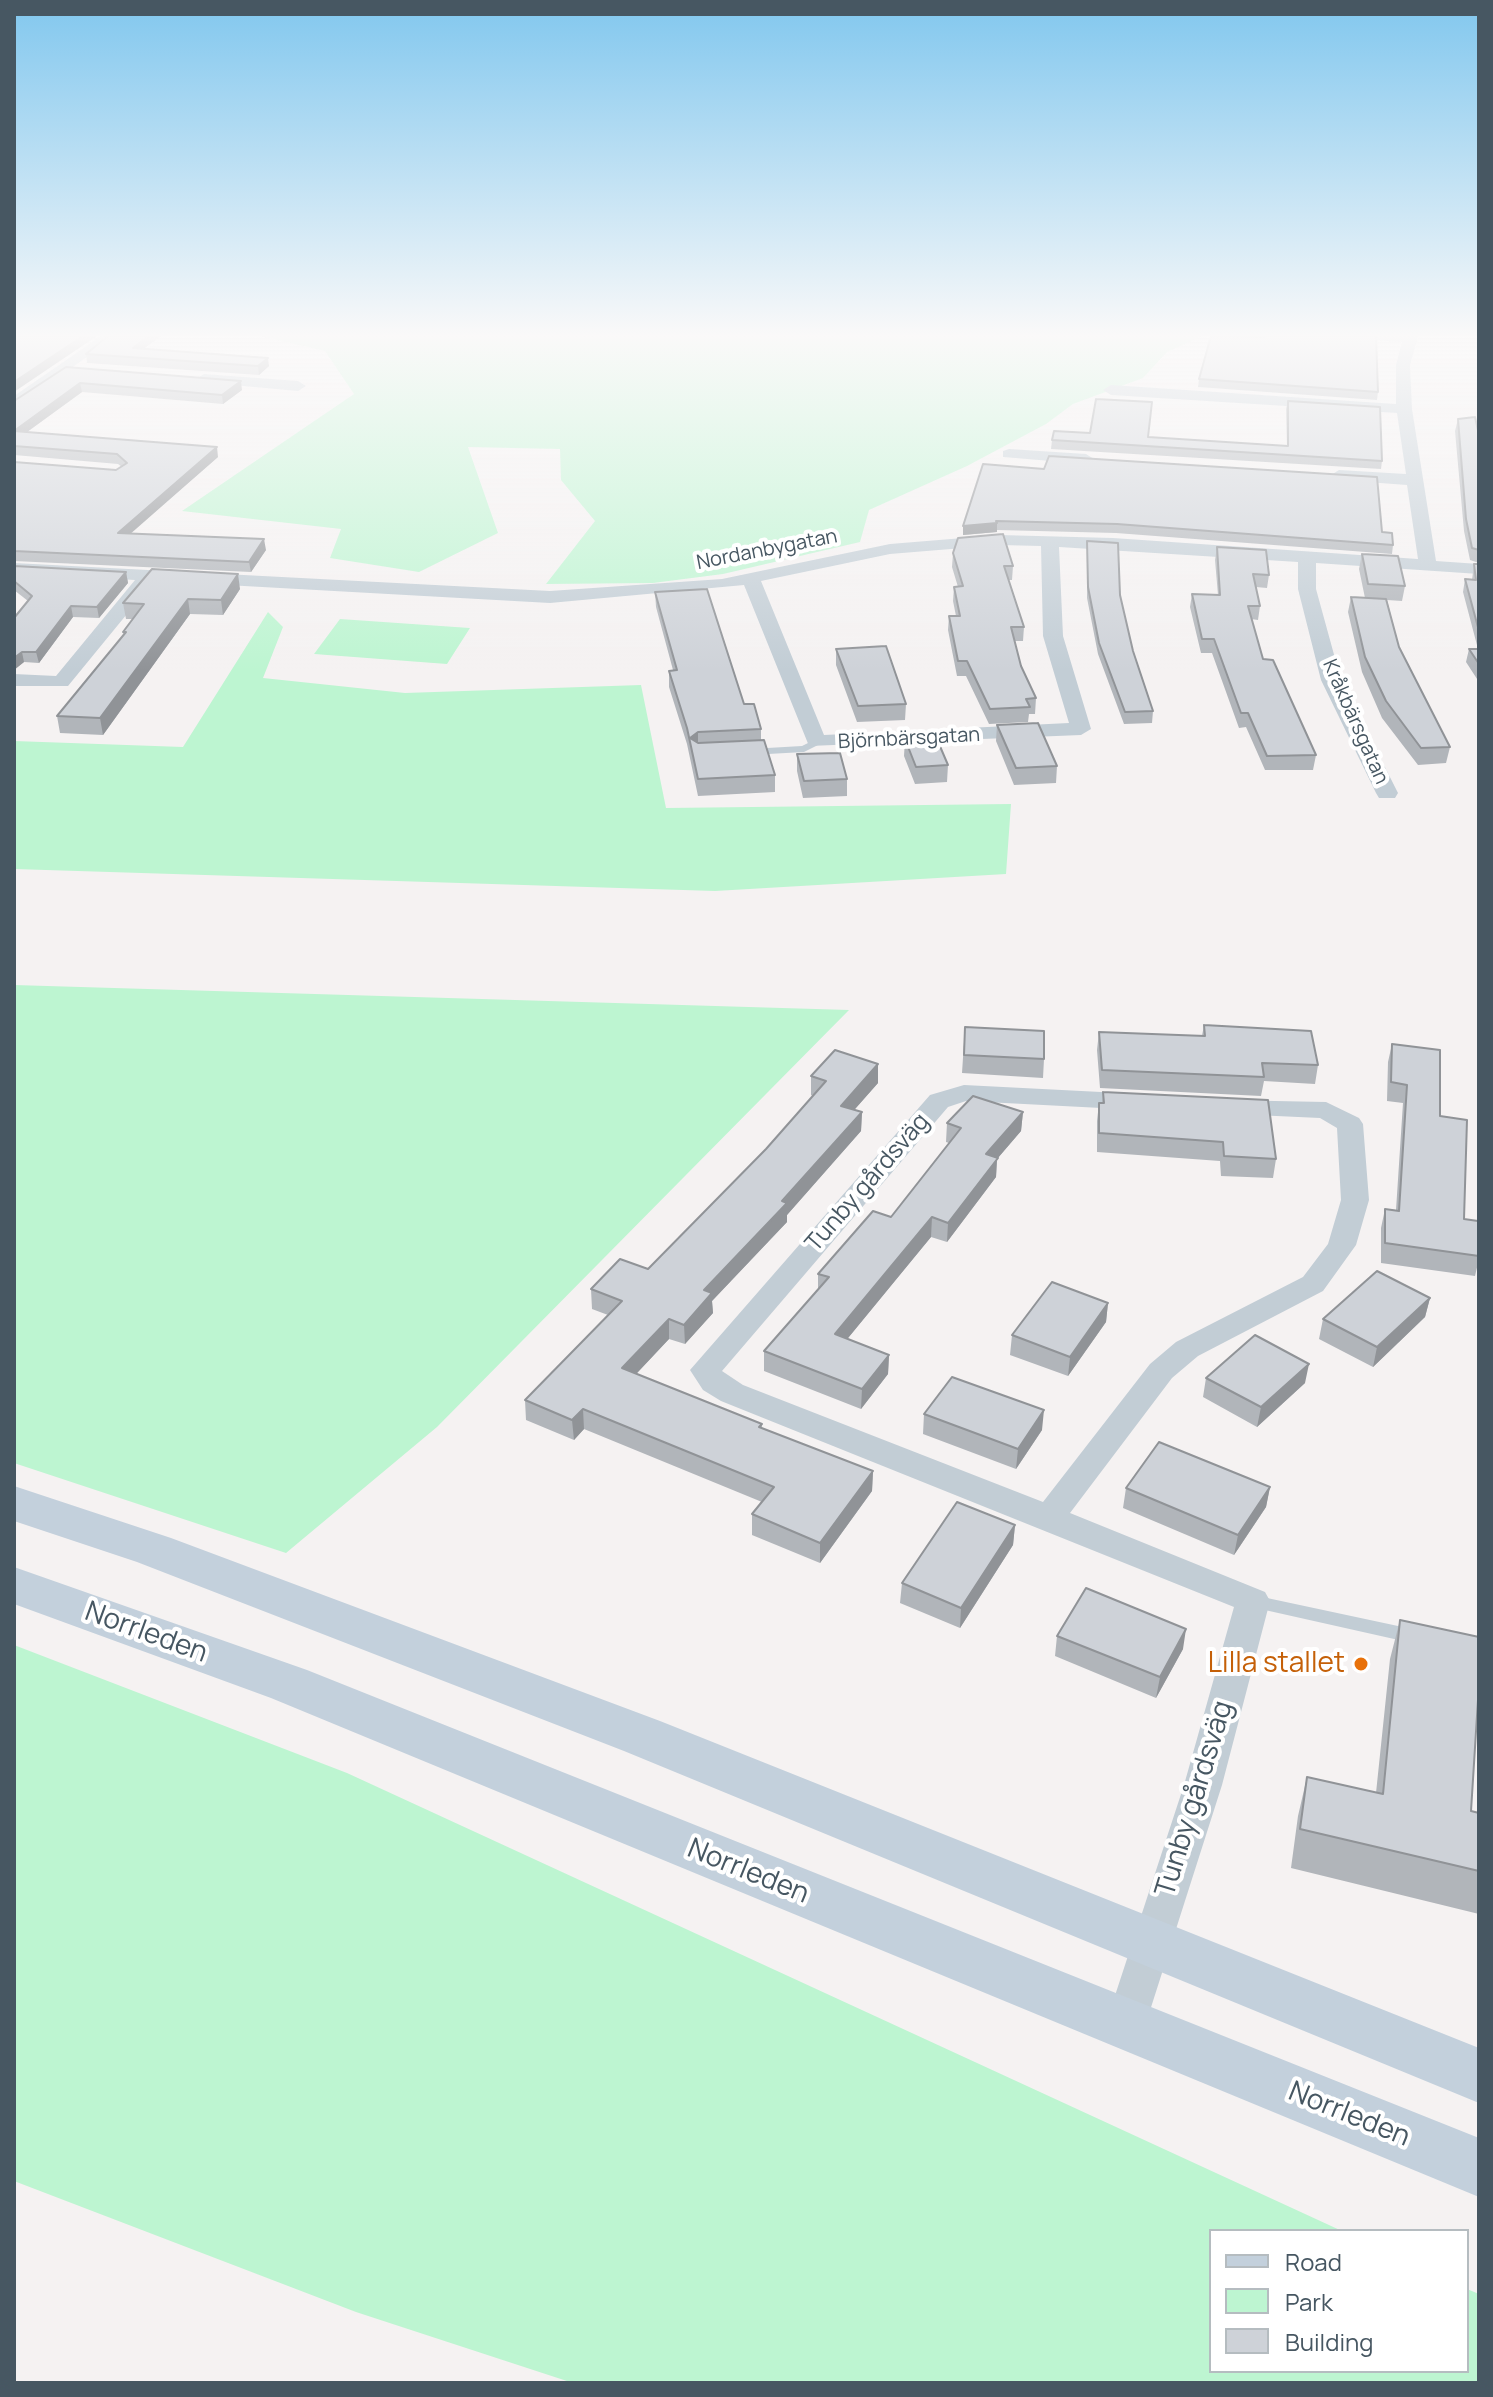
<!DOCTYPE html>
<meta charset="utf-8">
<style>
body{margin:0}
#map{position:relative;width:1493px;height:2397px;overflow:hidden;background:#f5f2f2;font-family:Manrope,sans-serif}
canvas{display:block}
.frame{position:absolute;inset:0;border:16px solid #475762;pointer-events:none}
.legend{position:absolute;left:1209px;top:2229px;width:260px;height:144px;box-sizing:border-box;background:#fff;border:2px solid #b5bcc0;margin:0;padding:10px 14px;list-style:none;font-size:24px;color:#475762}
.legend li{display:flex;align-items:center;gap:16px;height:40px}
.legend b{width:40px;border:2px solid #b5bcc0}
</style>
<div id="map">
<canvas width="1493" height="2397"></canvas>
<div class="frame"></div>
<ul class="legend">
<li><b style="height:10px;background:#c3d0dc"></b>Road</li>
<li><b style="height:22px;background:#bdf5d1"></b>Park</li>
<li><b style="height:22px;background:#ced2d8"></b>Building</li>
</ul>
</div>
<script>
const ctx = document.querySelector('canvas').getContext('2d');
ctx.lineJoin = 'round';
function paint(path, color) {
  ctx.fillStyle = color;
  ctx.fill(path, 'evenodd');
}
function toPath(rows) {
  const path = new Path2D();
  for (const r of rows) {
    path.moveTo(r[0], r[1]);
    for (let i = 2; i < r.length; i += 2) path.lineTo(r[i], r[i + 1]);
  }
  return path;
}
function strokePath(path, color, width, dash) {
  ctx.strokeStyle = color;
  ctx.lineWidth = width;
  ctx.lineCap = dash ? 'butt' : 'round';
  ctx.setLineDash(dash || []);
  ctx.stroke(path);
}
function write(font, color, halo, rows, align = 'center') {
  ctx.font = font + ' Manrope,sans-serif';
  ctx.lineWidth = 8;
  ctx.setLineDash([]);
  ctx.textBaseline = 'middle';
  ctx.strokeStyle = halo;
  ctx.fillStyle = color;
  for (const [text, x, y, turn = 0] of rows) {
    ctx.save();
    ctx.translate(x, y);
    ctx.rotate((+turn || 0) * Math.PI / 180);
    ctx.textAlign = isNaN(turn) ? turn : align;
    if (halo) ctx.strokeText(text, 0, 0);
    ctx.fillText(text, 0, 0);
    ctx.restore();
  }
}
paint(toPath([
 [261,336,1202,336,1167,352,1143,378,1073,404,1046,424,967,466,869,510,860,542,723,574,653,583,546,584,595,521,561,480,560,449,468,447,498,533,419,572,330,558,341,529,182,511,354,394,325,351],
 [268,612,283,627,263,678,405,693,641,685,666,808,1011,804,1006,874,715,891,14,869,14,741,183,747],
 [340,619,470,628,447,664,314,654],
 [14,985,849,1010,437,1427,286,1553,14,1463],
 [14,1645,347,1773,1342,2231,1211,2231,1211,2371,1467,2371,1467,2289,1479,2294,1479,2383,573,2383,356,2312,14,2181]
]), '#bdf5d1');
paint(toPath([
 [816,739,821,742,820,744,804,752,750,755,745,752,750,749,802,746,816,739],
 [1253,1595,1412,1629,1418,1631,1421,1636,1418,1641,1412,1643,1247,1606,1244,1601,1247,1596,1253,1595]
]), '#c2cdd5');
paint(toPath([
 [101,336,117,336,14,408,14,396,101,336],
 [1369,336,1418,336,1410,365,1412,409,1436,561,1479,564,1479,574,1316,563,1316,589,1341,680,1398,793,1395,798,1379,798,1376,793,1321,680,1298,589,1298,562,1059,547,1063,636,1091,729,1081,735,809,746,744,585,550,603,154,581,68,686,14,686,14,674,56,676,135,580,14,573,14,563,550,591,722,579,890,544,1000,535,1113,538,1418,559,1407,485,1339,480,1331,475,1339,470,1406,474,1397,413,1111,395,1103,390,1111,385,1396,404,1396,365,1402,342,1376,340,1369,336],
 [1000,545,1041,546,1043,636,1069,723,824,735,761,581,890,554,1000,545],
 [204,374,298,381,306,386,298,391,199,382,196,379,204,374],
 [1009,449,1086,454,1094,459,1086,464,1003,457,1003,451,1009,449],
 [964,1085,1140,1094,1149,1096,1153,1102,1149,1108,1140,1110,966,1101,948,1107,722,1371,743,1385,1043,1502,1150,1364,1176,1342,1303,1277,1328,1244,1341,1200,1337,1128,1320,1118,1233,1114,1224,1112,1220,1106,1224,1100,1326,1102,1359,1118,1363,1124,1369,1200,1356,1245,1323,1291,1198,1356,1172,1378,1070,1513,1265,1592,1270,1601,1222,1785,1146,2023,1140,2036,1126,2041,1112,2036,1106,2023,1184,1785,1234,1607,721,1401,703,1390,690,1370,930,1095,964,1085]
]), '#c2cdd5');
paint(toPath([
 [14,1486,171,1538,660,1721,1479,2048,1479,2103,624,1751,137,1562,14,1521,14,1486],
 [14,1567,307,1670,1479,2138,1479,2197,271,1698,14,1604,14,1567]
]), '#c3d0dc');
paint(toPath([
 [161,336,144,348,269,366,259,375,87,363,86,354],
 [66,367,242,390,223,404,82,392,27,432,218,457,130,533,266,550,251,572,14,561,14,462,116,470,122,467,118,464,14,455,14,401],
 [1199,379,1378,392,1377,400,1198,387],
 [1288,401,1382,461,1381,469,1051,449,1052,440,1148,437,1287,446,1286,409],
 [1458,419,1479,435,1479,563,1470,560,1464,531,1455,431],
 [983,464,1382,532,1393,545,1392,554,1116,533,997,530,997,532,963,535,963,526],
 [1087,541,1120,595,1133,651,1153,711,1152,723,1124,724,1098,654,1087,598],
 [1217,547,1269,575,1267,588,1256,587,1260,606,1258,620,1251,619,1263,659,1316,755,1313,770,1265,770,1246,727,1239,728,1212,653,1201,653,1190,607,1192,594,1218,595,1215,560],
 [953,553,1013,566,1012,580,1009,580,1024,627,1023,641,1014,641,1021,666,1036,698,1035,714,1029,714,1028,722,989,724,966,676,957,676,948,630,949,616,956,616,953,601,954,587,958,587,952,567],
 [1362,554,1405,586,1402,601,1387,600,1399,647,1450,747,1446,763,1418,765,1382,718,1362,672,1348,612,1351,597,1365,598,1359,569],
 [1474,564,1479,564,1479,682,1466,662,1469,649,1478,649,1463,592,1465,579,1472,580],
 [14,566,126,572,128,583,99,618,73,617,39,663,24,662,14,670,28,601,14,590],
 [240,589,223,615,190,614,103,735,60,733,57,716,124,635,123,632,133,619,126,619,123,603],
 [655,592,744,704,761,729,761,740,775,775,775,792,698,796,687,744,669,687,669,671,673,670,656,607],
 [836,649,906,704,905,720,857,722,836,665],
 [997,725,1057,766,1056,783,1014,785,996,741],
 [905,739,948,765,947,782,915,784,904,756],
 [797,754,847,779,847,796,803,798,797,771],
 [1204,1025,1318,1065,1315,1084,1264,1081,1261,1096,1100,1088,1097,1050,1099,1032,1202,1036],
 [965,1027,1044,1059,1043,1078,962,1073],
 [1392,1044,1440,1116,1464,1219,1479,1239,1479,1259,1475,1276,1381,1263,1381,1228,1385,1209,1396,1210,1403,1103,1387,1101,1388,1062],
 [878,1064,878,1083,854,1110,862,1112,861,1131,787,1215,787,1222,712,1301,713,1313,685,1344,669,1339,636,1374,762,1424,762,1428,873,1471,872,1491,820,1563,752,1535,752,1514,762,1502,584,1429,574,1440,526,1420,525,1400,608,1315,592,1309,591,1289,648,1269,766,1149,813,1096,811,1095,811,1076],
 [1103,1092,1276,1159,1273,1178,1221,1176,1220,1161,1097,1152,1097,1121,1099,1103,1102,1103],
 [1023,1112,1021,1131,997,1159,996,1177,947,1242,931,1237,847,1339,889,1355,888,1374,861,1409,764,1371,764,1351,818,1290,818,1274,891,1217,949,1143,946,1142,947,1123],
 [1430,1298,1425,1317,1373,1367,1319,1339,1323,1319],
 [1108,1303,1106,1322,1068,1376,1010,1355,1012,1335],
 [1206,1378,1305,1383,1257,1427,1203,1397],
 [924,1414,1042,1430,1016,1469,923,1434],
 [1270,1487,1266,1507,1234,1555,1123,1508,1126,1488],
 [1015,1525,1013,1545,960,1628,900,1603,902,1583],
 [1400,1620,1471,1811,1479,1813,1479,1914,1291,1868,1298,1816,1307,1777,1376,1793,1390,1659],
 [1057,1636,1183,1649,1156,1698,1055,1656]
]), '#b1b5ba');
paint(toPath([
 [83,336,97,336,14,392,14,382],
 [148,336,161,336,134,356,133,348],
 [268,358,269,366,259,375,258,366],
 [241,381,242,390,223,404,222,395],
 [80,383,82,392,16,440,14,431],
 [217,447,218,457,120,543,118,533],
 [997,523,997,532,963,535,963,526],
 [264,539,266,550,251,572,249,562],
 [126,572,128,583,99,618,97,607],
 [238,574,240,589,223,615,221,600],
 [188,599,190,614,103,735,100,718],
 [71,606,73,617,39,663,36,652],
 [22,652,24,662,14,670,14,658],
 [698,732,698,748,690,738],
 [878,1064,878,1083,841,1125,841,1106],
 [862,1112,861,1131,787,1215,787,1222,712,1301,713,1313,685,1344,684,1325,704,1290],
 [1023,1112,1021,1131,997,1159,996,1177,947,1242,948,1223,986,1154],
 [932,1217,931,1237,835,1354,835,1334],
 [1430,1298,1425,1317,1373,1367,1377,1347],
 [1108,1303,1106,1322,1068,1376,1070,1357],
 [669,1319,669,1339,623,1388,622,1368],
 [889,1355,888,1374,861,1409,862,1389],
 [1309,1364,1305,1383,1257,1427,1261,1407],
 [583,1409,584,1429,574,1440,572,1420],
 [1044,1410,1042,1430,1016,1469,1018,1449],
 [873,1471,872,1491,820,1563,820,1543],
 [1270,1487,1266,1507,1234,1555,1238,1535],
 [1015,1525,1013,1545,960,1628,961,1608],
 [1186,1629,1183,1649,1156,1698,1160,1677]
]), '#909397');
const building = toPath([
 [14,336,83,336,14,382,14,336],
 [108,336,148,336,133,348,268,358,258,366,86,354,108,336],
 [1211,336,1264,337,1264,336,1376,336,1378,392,1199,379,1211,336],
 [66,367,241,381,222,395,80,383,14,431,217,447,118,533,264,539,249,562,14,551,14,462,116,470,127,463,117,454,14,446,14,401,66,367],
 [1096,399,1152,402,1148,437,1288,446,1288,401,1380,407,1382,461,1052,440,1054,431,1090,433,1096,399],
 [1475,417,1479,435,1479,550,1472,548,1466,519,1458,419,1475,417],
 [1049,456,1377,477,1382,532,1392,533,1393,545,1117,524,996,521,997,523,963,526,983,464,1044,469,1049,456],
 [1003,534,1013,566,1004,566,1024,627,1011,627,1021,666,1036,698,1026,699,1030,707,990,709,967,661,958,661,949,616,960,616,954,587,963,586,953,553,958,538,1003,534],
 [1087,541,1118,543,1120,595,1133,651,1153,711,1125,712,1099,643,1088,587,1087,541],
 [1217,547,1266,550,1269,575,1253,574,1260,606,1248,606,1263,659,1273,660,1316,755,1267,756,1248,713,1241,713,1214,639,1202,639,1192,594,1220,595,1217,547],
 [1362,554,1398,556,1405,586,1368,584,1362,554],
 [1474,564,1479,564,1479,631,1465,579,1476,580,1474,564],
 [14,566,126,572,97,607,71,606,36,652,22,652,14,658,14,618,32,596,14,581,14,566],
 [152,569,238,574,221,600,188,599,100,718,57,716,126,632,123,632,144,604,123,603,152,569],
 [707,589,744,704,754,704,761,729,698,732,690,738,698,743,764,740,775,775,698,779,687,728,669,671,677,670,655,592,707,589],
 [1351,597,1386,599,1399,647,1450,747,1421,748,1386,701,1365,657,1351,597],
 [886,646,906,704,858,706,836,649,886,646],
 [1469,649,1479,649,1479,664,1469,649],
 [1038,723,1057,766,1016,768,997,725,1038,723],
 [936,737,948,765,916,767,905,739,936,737],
 [840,753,847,779,804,781,797,754,840,753],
 [1204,1025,1311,1031,1318,1065,1262,1063,1264,1077,1102,1070,1099,1032,1205,1036,1204,1025],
 [965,1027,1044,1031,1044,1059,964,1055,965,1027],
 [1392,1044,1440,1050,1440,1116,1467,1120,1464,1219,1478,1221,1479,1256,1385,1243,1385,1209,1399,1211,1407,1085,1391,1082,1392,1044],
 [835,1050,878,1064,841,1106,862,1112,782,1201,787,1203,704,1290,712,1293,684,1325,669,1319,622,1368,762,1424,759,1427,873,1471,820,1543,752,1514,774,1487,583,1409,572,1420,525,1400,622,1301,591,1289,620,1259,648,1269,766,1149,826,1081,811,1076,835,1050],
 [1103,1092,1268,1100,1276,1159,1224,1156,1223,1142,1099,1133,1099,1103,1104,1103,1103,1092],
 [973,1096,1023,1112,986,1154,998,1158,948,1223,932,1217,835,1334,889,1355,862,1389,764,1351,829,1277,818,1274,873,1211,891,1217,961,1128,947,1123,973,1096],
 [1377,1271,1430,1298,1377,1347,1323,1319,1377,1271],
 [1052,1282,1108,1303,1070,1357,1012,1335,1052,1282],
 [1255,1335,1309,1364,1261,1407,1206,1378,1255,1335],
 [952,1377,1044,1410,1018,1449,924,1414,952,1377],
 [1159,1442,1270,1487,1238,1535,1126,1488,1159,1442],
 [957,1502,1015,1525,961,1608,902,1583,957,1502],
 [1086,1588,1186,1629,1160,1677,1057,1636,1086,1588],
 [1400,1620,1479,1637,1479,1684,1471,1811,1479,1813,1479,1871,1300,1829,1307,1777,1383,1794,1400,1620]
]);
paint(building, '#ced2d8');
strokePath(building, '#909397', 2);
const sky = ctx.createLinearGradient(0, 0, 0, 671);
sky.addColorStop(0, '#81c7ee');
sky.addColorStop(0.5, '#faf9f9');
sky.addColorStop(1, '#faf9f900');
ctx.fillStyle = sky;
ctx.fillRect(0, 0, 1493, 671);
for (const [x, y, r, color] of [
 [1361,1664,8,"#e8710a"]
]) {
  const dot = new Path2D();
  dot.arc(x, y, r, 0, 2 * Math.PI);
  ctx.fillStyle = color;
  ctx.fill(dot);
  strokePath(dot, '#fff', 3);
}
write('20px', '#475762', '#fff', [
 ["Nordanbygatan",767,550,-11],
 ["Kråkbärsgatan",1355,722,66],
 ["Björnbärsgatan",909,739,-3]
]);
write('24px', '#475762', '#fff', [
 ["Tunby gårdsväg",868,1183,-49]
]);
write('28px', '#475762', '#fff', [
 ["Norrleden",146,1633,20],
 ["Tunby gårdsväg",1195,1799,-73],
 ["Norrleden",748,1872,22],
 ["Norrleden",1349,2115,22]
]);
write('28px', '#c56008', '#fff', [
 ["Lilla stallet",1345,1664]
], 'right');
</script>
